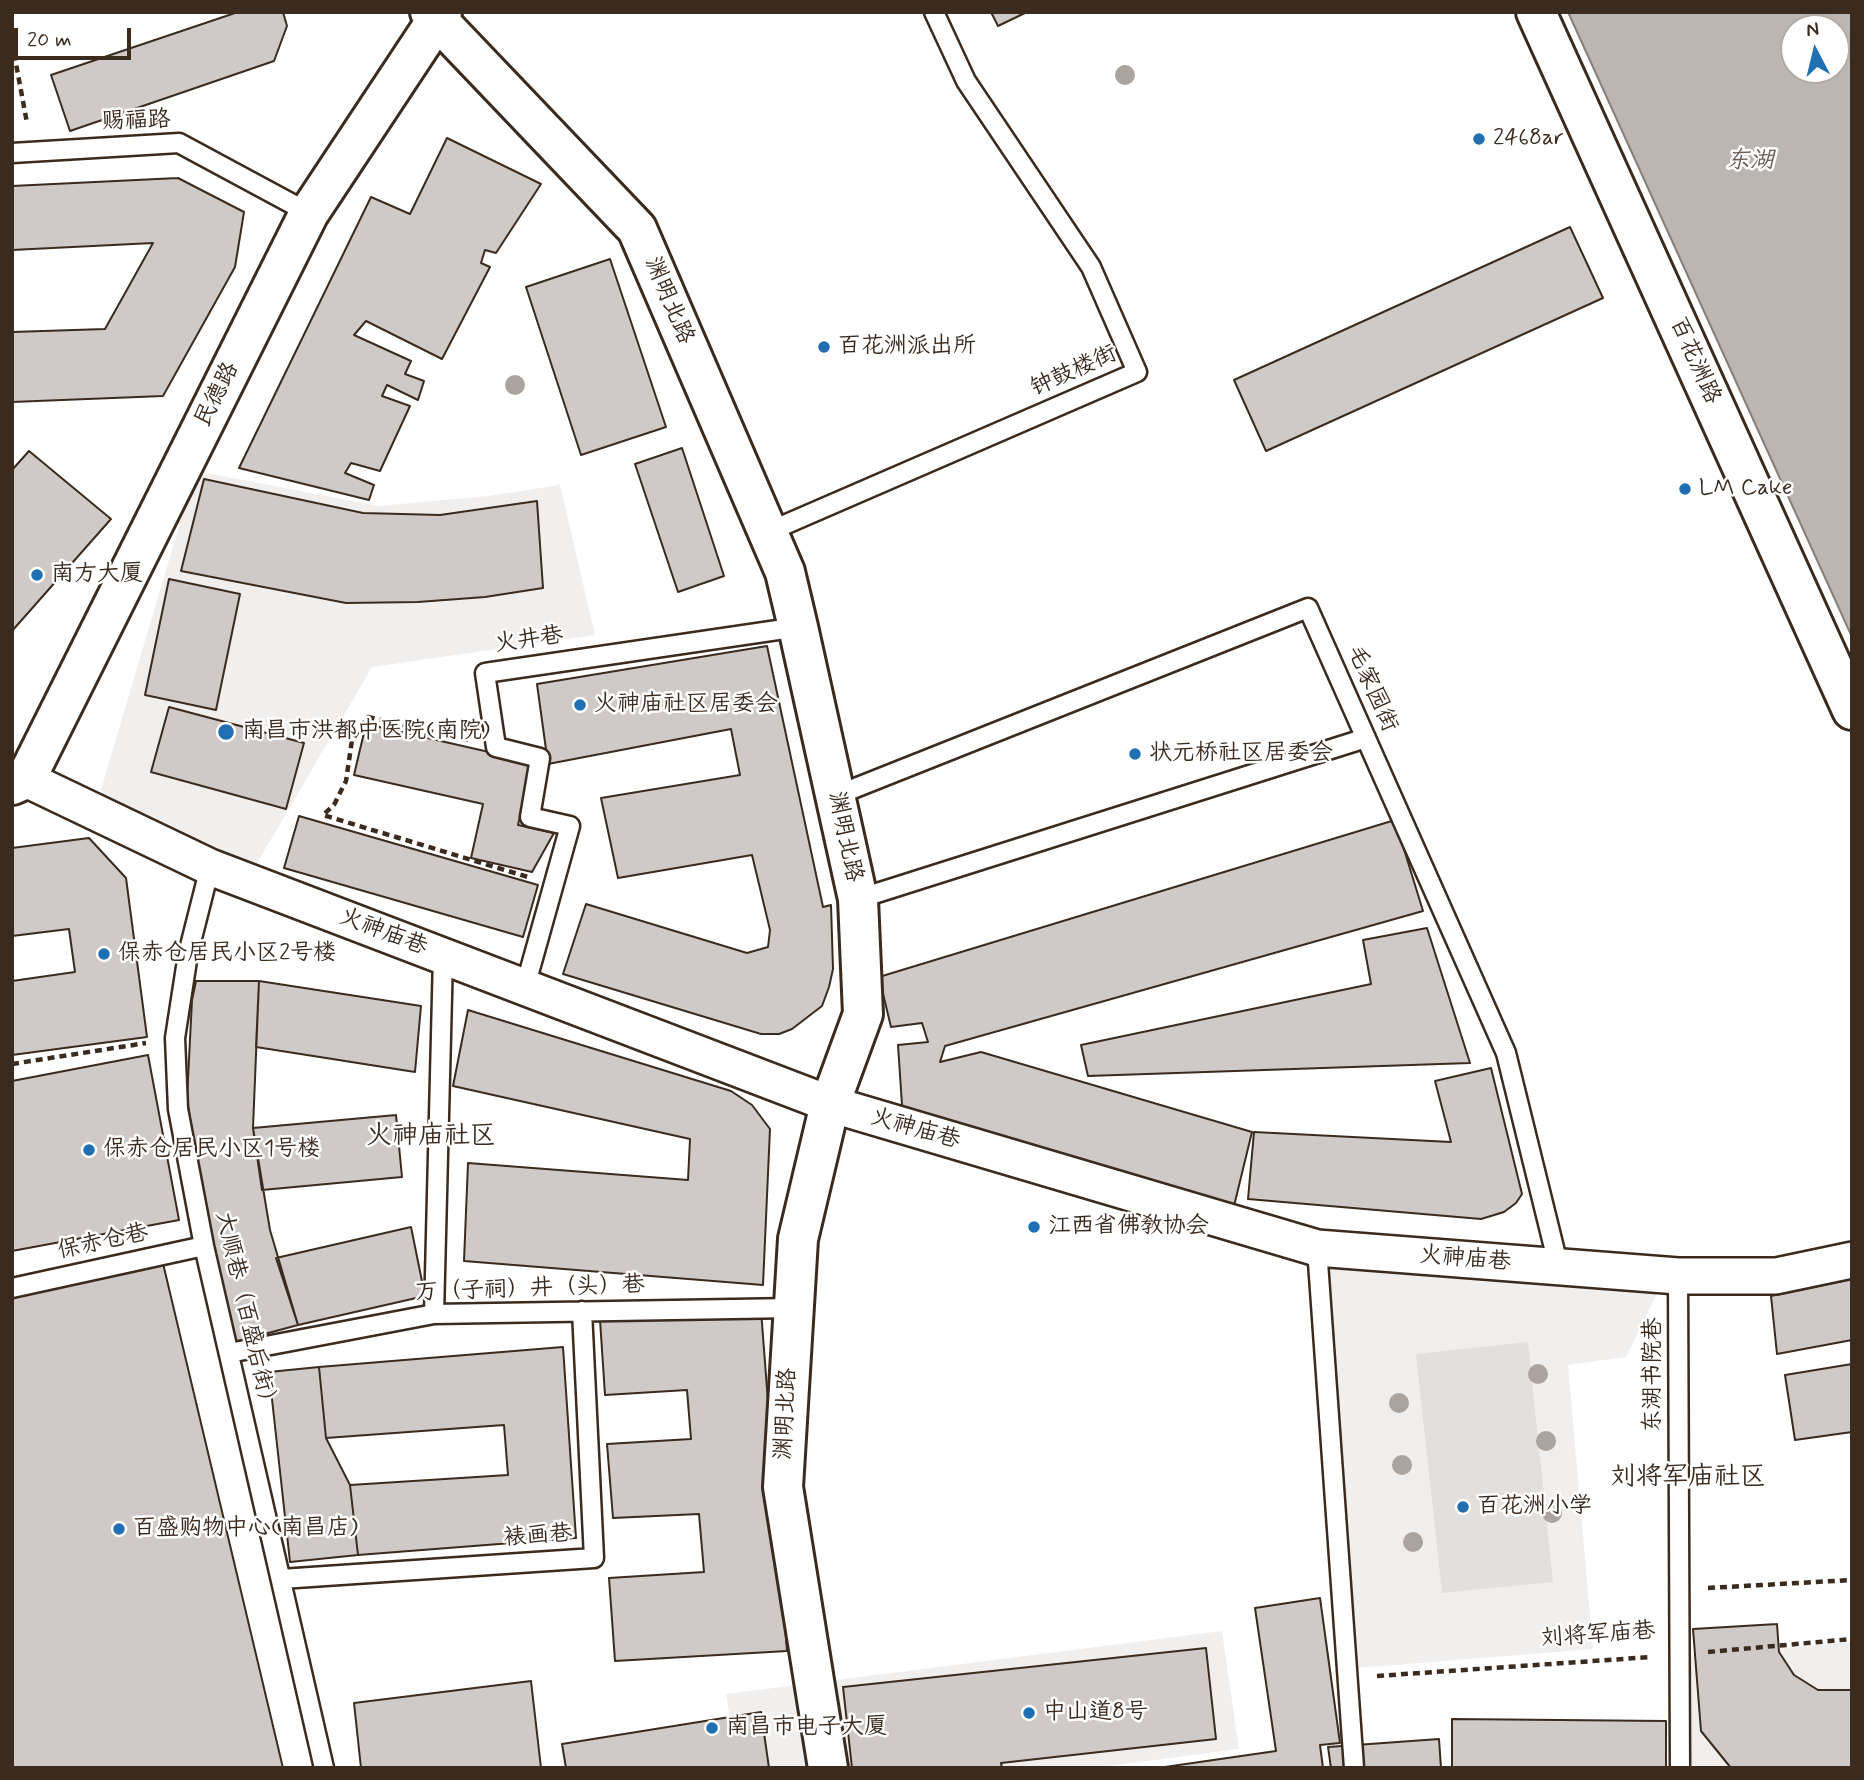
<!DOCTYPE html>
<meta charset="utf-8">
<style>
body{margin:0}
#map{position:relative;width:1864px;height:1780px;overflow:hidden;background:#fff;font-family:Mynerve,sans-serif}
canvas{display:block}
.frame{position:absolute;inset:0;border:14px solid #3b2a1e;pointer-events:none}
.north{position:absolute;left:1780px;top:14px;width:70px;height:70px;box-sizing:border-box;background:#fff;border:2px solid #b1aaa5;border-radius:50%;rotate:353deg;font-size:19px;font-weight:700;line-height:28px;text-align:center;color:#3b2a1e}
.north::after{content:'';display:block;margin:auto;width:24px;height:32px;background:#1f6fb2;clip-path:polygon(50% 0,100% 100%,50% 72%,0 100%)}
.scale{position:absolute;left:14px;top:28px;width:117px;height:32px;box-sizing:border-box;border:4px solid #3b2a1e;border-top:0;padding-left:9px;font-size:21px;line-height:24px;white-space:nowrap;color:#3b2a1e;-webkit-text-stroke:5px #fff;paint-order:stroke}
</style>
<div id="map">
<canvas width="1864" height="1780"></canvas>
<div class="frame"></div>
<div class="north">N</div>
<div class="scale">20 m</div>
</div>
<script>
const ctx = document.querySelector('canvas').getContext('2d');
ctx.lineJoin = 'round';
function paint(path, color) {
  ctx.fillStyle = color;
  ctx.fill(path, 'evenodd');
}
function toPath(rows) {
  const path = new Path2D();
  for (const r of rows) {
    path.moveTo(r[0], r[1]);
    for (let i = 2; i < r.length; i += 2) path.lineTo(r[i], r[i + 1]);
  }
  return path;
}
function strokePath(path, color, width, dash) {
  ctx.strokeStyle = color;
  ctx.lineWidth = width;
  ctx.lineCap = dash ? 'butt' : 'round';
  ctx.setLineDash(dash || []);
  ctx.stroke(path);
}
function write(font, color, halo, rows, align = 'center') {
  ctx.font = font + ' Mynerve,"LXGW WenKai TC",sans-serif';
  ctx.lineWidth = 5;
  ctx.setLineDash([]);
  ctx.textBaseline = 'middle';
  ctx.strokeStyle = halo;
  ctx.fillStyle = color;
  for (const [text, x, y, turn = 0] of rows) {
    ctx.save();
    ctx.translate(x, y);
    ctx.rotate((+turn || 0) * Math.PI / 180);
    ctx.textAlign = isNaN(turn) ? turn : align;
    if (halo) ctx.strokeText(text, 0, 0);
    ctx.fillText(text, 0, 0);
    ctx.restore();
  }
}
paint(toPath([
 [212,474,378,506,488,496,560,485,595,635,372,667,256,865,99,796,194,476],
 [1326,1261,1663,1281,1626,1357,1568,1365,1593,1649,1358,1668],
 [1222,1631,1239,1749,1094,1768,738,1768,726,1694],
 [1852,1642,1852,1768,1689,1768,1682,1657]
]), '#f1efee');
paint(toPath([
 [1528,1342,1553,1582,1442,1593,1416,1354]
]), '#e2e0de');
const water = toPath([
 [1568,12,1852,12,1852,637,1568,12],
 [1794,28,1836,28,1836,70,1794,70,1794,28]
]);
paint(water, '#bcb6b3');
strokePath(water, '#887e77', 2);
const building = toPath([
 [238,12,283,12,287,26,274,61,70,131,51,75,238,12],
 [991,12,1027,12,998,26,991,12],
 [447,138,541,184,496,253,485,250,481,263,490,267,442,359,366,321,354,335,411,361,405,374,424,381,418,400,387,385,382,396,410,406,380,471,351,463,345,473,374,485,369,500,239,468,371,197,410,214,447,138],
 [178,178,244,212,235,267,163,396,12,402,12,332,105,329,153,243,12,250,12,186,178,178],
 [1570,227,1603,298,1266,451,1234,380,1570,227],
 [610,259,666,427,581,455,526,287,610,259],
 [682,448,724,576,678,592,635,464,682,448],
 [29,451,111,519,12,631,12,470,29,451],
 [204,479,363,513,440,515,537,501,543,588,485,597,418,602,346,603,181,571,204,479],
 [169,579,240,594,216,710,145,695,169,579],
 [767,646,823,907,831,905,833,969,829,987,822,1006,792,1029,779,1034,761,1034,563,974,586,904,747,953,768,947,770,930,752,855,618,878,601,798,740,775,731,729,548,764,537,684,767,646],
 [169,707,304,743,286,809,151,772,169,707],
 [366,724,533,762,518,825,554,833,532,872,471,858,483,804,354,775,366,724],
 [299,816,538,885,523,937,284,868,299,816],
 [1395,820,1423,911,945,1046,940,1062,981,1052,1252,1132,1234,1206,916,1124,902,1105,898,1045,928,1042,922,1023,891,1027,879,977,1395,820],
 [89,838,126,878,147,1037,12,1055,12,981,75,972,69,929,12,936,12,848,89,838],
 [1427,928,1470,1063,1088,1076,1081,1045,1371,984,1363,940,1427,928],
 [196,981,259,981,253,1128,270,1230,298,1325,235,1342,224,1311,198,1171,187,1099,192,1000,196,981],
 [259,981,421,1006,415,1072,256,1047,259,981],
 [468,1010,731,1091,752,1105,770,1129,763,1285,464,1261,468,1163,688,1180,690,1139,453,1086,468,1010],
 [148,1055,179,1220,12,1251,12,1081,148,1055],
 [1491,1068,1522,1194,1516,1203,1504,1212,1481,1219,1248,1199,1254,1132,1451,1142,1435,1081,1491,1068],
 [396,1115,402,1177,262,1190,253,1128,396,1115],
 [411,1227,425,1296,298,1325,276,1258,411,1227],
 [161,1255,283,1768,12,1768,12,1290,161,1255],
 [1852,1279,1852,1340,1777,1354,1771,1296,1852,1279],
 [761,1310,787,1651,615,1661,609,1578,704,1572,699,1514,613,1518,607,1444,691,1439,687,1390,605,1395,600,1320,761,1310],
 [563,1347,576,1538,358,1555,350,1485,508,1475,504,1425,326,1438,319,1367,563,1347],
 [1852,1364,1852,1432,1795,1440,1785,1375,1852,1364],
 [319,1367,326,1438,350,1485,358,1555,290,1562,269,1372,319,1367],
 [1320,1598,1340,1743,1320,1745,1323,1768,1158,1768,1276,1751,1255,1608,1320,1598],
 [1777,1624,1779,1652,1794,1675,1818,1690,1852,1690,1852,1768,1731,1768,1701,1731,1693,1629,1777,1624],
 [1206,1648,1216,1739,1001,1763,1002,1768,852,1768,843,1687,1206,1648],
 [531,1681,541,1768,361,1768,354,1703,531,1681],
 [761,1712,769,1768,566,1768,562,1744,761,1712],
 [1452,1719,1666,1721,1666,1768,1452,1768,1452,1719],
 [1439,1739,1441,1768,1331,1768,1328,1747,1439,1739]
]);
paint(building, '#cfcac7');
strokePath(building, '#3b2a1e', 2);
const lane = toPath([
 [12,153,179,143,309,213],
 [768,532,1137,372,1091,267,966,81,934,12],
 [835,796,1308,608,1506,1053,1559,1268],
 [210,867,188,954,175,1038,178,1109,204,1246,324,1768],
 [858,899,1366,738],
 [525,987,570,826,530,817,540,758,496,747,485,673,798,627],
 [1317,1248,1354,1768],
 [1678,1276,1680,1768],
 [12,1288,204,1246],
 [434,1314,443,956],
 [229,1353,434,1314,793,1308],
 [281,1579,594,1558,582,1311]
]);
const street = toPath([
 [26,779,210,867,830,1104,1317,1248,1678,1276,1776,1276,1852,1260]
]);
const secondary = toPath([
 [430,12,637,229,785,572,798,627,858,899,863,1014,830,1104,798,1239,783,1487,828,1768],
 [1536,12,1852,710],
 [12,785,26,779,309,213,442,12]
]);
strokePath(lane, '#3b2a1e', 23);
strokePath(street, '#3b2a1e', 40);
strokePath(secondary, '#3b2a1e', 44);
strokePath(toPath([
 [12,42,27,123],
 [468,740,368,717,352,740,346,781,334,805,323,815,528,877],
 [12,1064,146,1043],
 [1708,1588,1852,1580],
 [1708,1652,1852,1639],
 [1377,1676,1651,1657]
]), '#3b2a1e', 4.5, [7, 5]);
strokePath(lane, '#fff', 18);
strokePath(street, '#fff', 35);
strokePath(secondary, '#fff', 38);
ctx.fillStyle = '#aaa39e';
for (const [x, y] of [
 [1125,75],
 [515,385],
 [1538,1374],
 [1399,1403],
 [1546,1441],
 [1402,1465],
 [1552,1513],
 [1413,1542]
]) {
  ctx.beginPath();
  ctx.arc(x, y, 10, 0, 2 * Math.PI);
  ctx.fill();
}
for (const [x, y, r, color] of [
 [1479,139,7,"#1f6fb2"],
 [824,347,7,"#1f6fb2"],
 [1685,489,7,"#1f6fb2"],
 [37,575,7,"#1f6fb2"],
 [580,705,7,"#1f6fb2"],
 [226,732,9,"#1f6fb2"],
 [1135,754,7,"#1f6fb2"],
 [104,954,7,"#1f6fb2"],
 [89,1150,7,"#1f6fb2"],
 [1034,1227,7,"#1f6fb2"],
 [1463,1507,7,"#1f6fb2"],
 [119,1529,7,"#1f6fb2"],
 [1029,1713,7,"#1f6fb2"],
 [712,1728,7,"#1f6fb2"]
]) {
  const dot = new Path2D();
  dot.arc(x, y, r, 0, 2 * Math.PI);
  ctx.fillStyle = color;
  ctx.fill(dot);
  strokePath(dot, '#fff', 2.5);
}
write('23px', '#3b2a1e', '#fff', [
 ["赐福路",136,122,-2],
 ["渊明北路",668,301,67],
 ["百花洲路",1694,361,66],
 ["钟鼓楼街",1074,372,-24],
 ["民德路",218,395,-63],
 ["火井巷",529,641,-8],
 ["毛家园街",1371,689,66],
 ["渊明北路",844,837,78],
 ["火神庙巷",383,933,21],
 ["火神庙巷",915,1130,16],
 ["保赤仓巷",103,1243,-12],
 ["火神庙巷",1465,1260,5],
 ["万（子祠）井（头）巷",530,1290,-2],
 ["大顺巷（百盛后街）",245,1313,77],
 ["东湖书院巷",1654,1375,-90],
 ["渊明北路",787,1414,-87],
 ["裱画巷",538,1537,-4],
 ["刘将军庙巷",1598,1636,-4]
]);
write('23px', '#3b2a1e', '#fff', [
 ["2468ar",1493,139],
 ["百花洲派出所",838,347],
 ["LM Cake",1699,489],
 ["南方大厦",51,575],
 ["火神庙社区居委会",594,705],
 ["南昌市洪都中医院(南院)",242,732],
 ["状元桥社区居委会",1149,754],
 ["保赤仓居民小区2号楼",118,954],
 ["保赤仓居民小区1号楼",103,1150],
 ["江西省佛教协会",1048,1227],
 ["百花洲小学",1477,1507],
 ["百盛购物中心(南昌店)",133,1529],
 ["中山道8号",1043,1713],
 ["南昌市电子大厦",726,1728]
], 'left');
write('italic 24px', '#685b52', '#fff', [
 ["东湖",1750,162]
]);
write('26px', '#3b2a1e', '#fff', [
 ["火神庙社区",431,1138],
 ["刘将军庙社区",1688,1479]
]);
</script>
